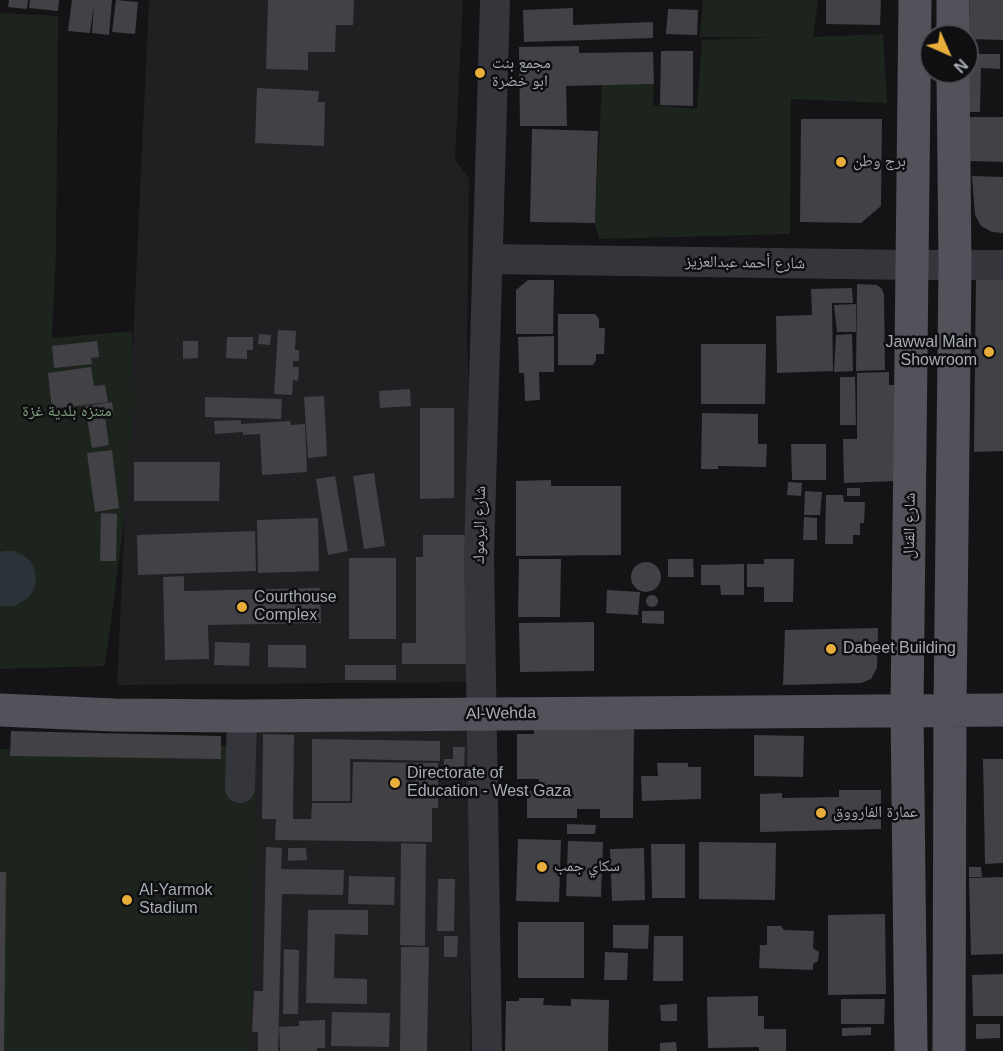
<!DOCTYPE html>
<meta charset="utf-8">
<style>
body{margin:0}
#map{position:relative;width:1003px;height:1051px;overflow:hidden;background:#141416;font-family:Helvetica,sans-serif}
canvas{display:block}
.north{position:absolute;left:919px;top:24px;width:60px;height:60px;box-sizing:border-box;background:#0f0f11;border:2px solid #4c4d53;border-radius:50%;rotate:135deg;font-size:16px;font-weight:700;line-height:24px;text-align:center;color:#a7abb6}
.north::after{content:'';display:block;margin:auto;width:21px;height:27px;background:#e8ad3a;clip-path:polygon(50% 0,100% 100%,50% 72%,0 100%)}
</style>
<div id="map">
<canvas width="1003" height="1051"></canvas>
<div class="north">N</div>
</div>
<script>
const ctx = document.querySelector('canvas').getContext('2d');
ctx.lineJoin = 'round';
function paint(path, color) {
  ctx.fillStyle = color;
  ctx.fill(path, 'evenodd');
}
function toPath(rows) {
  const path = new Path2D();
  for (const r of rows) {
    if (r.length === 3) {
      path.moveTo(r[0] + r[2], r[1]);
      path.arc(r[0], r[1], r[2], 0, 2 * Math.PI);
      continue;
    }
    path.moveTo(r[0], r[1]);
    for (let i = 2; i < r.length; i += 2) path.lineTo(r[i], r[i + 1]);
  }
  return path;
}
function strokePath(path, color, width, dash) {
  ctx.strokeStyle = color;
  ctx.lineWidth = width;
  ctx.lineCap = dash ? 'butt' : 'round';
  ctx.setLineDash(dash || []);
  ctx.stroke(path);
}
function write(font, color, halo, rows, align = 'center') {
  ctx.font = font + ' Helvetica,"Noto Naskh Arabic",sans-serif';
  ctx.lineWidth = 5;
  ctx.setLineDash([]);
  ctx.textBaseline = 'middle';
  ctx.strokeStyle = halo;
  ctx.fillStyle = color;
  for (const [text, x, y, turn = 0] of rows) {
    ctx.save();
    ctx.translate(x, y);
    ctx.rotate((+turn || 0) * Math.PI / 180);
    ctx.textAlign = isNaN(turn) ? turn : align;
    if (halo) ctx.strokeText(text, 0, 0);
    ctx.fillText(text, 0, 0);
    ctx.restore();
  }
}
paint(toPath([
 [149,0,463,0,455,160,469,178,467,337,474,531,471,682,117,685],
 [471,729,470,1051,249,1051,254,732]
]), '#202023');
paint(toPath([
 [703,0,818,0,813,37,883,34,887,103,791,99,790,234,599,239,595,223,602,85,654,84,653,105,697,109,702,40,778,37,700,37],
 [0,13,58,16,56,250,52,338,132,331,134,404,125,514,105,666,0,669],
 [256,745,250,1051,0,1051,0,749]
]), '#1d241d');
paint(toPath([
 [4,551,14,551,23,555,30,561,35,570,36,579,34,589,29,597,15,606,0,606,0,552]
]), '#2b3339');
paint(toPath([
 [9,0,28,0,27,9,8,7],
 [30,0,59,0,58,11,29,8],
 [72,0,112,0,109,35,92,33,94,4,90,33,68,31],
 [116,0,138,2,135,34,112,32],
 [268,0,354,0,353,25,336,25,335,52,308,52,308,70,266,69],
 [826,0,881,0,880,25,826,24],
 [970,0,1003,0,1003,40,969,39],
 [573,8,573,25,653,22,653,38,524,42,523,10],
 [668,9,698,10,697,35,666,34],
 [579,46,579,53,653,52,654,84,566,86,567,126,520,126,519,47],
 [661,51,693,51,693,106,660,105],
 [969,54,1000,54,1000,69,981,68,980,112,968,112],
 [257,88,319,91,318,102,325,102,324,146,255,143],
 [970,117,1003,117,1003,162,969,161],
 [801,119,882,119,881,206,861,223,800,222],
 [532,129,598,131,595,223,530,222],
 [972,176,1003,177,1003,233,992,232,981,226,975,215],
 [976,277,1003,277,1003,451,974,452],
 [528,280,554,280,553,334,516,334,516,290],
 [857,284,877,285,882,289,884,295,885,370,856,371],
 [852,288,853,303,832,303,833,371,777,373,776,316,812,315,811,289],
 [856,304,856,332,837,332,834,305],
 [558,314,595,314,599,319,599,328,605,328,604,354,596,354,596,360,593,365,558,365],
 [278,330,296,331,295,350,299,350,299,361,293,361,293,367,299,367,298,381,293,380,292,395,274,394],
 [259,334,271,335,270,345,258,344],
 [852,334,853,371,834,372,836,335],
 [554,336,554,372,539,372,540,400,525,401,524,373,519,373,518,337],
 [227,337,253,337,253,350,247,350,247,359,226,358],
 [97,341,99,357,91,358,92,364,54,368,52,346],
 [183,341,198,341,198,358,183,359],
 [701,344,766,344,765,404,701,404],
 [91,367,94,386,105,385,108,402,52,409,48,373],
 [889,372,889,385,894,385,895,481,844,483,843,439,857,439,857,373],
 [840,377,855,377,856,425,840,425],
 [410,389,411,406,380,408,379,391],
 [324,396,327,456,308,458,304,397],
 [205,397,282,399,281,419,205,417],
 [112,402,114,415,105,417,109,445,92,448,85,406],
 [420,408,454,408,454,498,420,499],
 [702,413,758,414,758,444,767,444,766,467,718,466,718,469,701,469],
 [241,420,241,424,290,421,291,425,305,424,307,472,262,475,260,434,243,435,243,432,215,434,214,421],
 [791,444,826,444,826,480,792,480],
 [112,450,119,508,95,512,87,453],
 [134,462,220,462,219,501,134,501],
 [374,473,385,546,364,549,353,476],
 [335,476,348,551,328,555,316,479],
 [551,480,551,486,621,486,621,555,516,556,516,481],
 [788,482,802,483,801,496,787,495],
 [847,488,860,488,860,496,847,496],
 [805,491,822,492,820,515,804,515],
 [826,495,843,495,844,502,865,502,864,523,860,523,860,535,853,535,853,544,825,544],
 [101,513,117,514,116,561,100,561],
 [804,517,817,518,817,540,803,540],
 [318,518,319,571,258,573,257,520],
 [255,531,256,571,138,575,137,535],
 [423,535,468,535,467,664,402,664,402,643,416,643,416,557,423,557],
 [349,558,396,558,396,639,349,639],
 [519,559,561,559,560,617,518,617],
 [668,559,693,559,694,577,668,577],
 [764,559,794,559,793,602,764,602,764,587,747,587,747,564,764,564],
 [646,577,15],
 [744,564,744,595,721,595,720,585,701,585,701,565],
 [184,576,184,591,320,588,321,623,208,625,209,659,165,660,163,577],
 [607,590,640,592,638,615,606,613],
 [652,601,6],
 [642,611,664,611,664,624,642,623],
 [594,622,594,671,520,672,519,623],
 [878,628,877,668,871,679,861,683,783,685,785,630],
 [215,642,250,643,249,666,214,665],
 [268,645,306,645,306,668,268,667],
 [345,665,396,665,396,680,345,680],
 [534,728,634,728,633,818,600,818,600,809,577,809,577,818,527,818,527,791,539,791,539,779,517,779,517,734,534,734],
 [11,731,221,736,221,759,10,756],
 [263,734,294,735,293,819,311,819,312,803,352,803,353,762,438,763,438,808,432,808,432,842,275,840,276,819,262,819],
 [754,735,804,736,803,777,754,776],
 [312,739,440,741,440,761,350,759,350,801,312,801],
 [453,747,465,747,464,771,444,771,444,759,453,759],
 [983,759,1003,759,1003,863,985,864],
 [657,763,688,763,688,767,701,767,701,799,642,801,641,776,658,776],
 [839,790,881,790,881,829,760,832,760,794,782,793,782,798,839,797],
 [567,824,596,825,595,834,567,834],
 [518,839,561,840,559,902,516,901],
 [568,841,603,842,601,897,566,896],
 [699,842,776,843,775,900,699,899],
 [401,843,426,844,425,946,400,945],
 [651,844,685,844,685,898,652,898],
 [266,847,282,848,281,869,344,870,343,895,282,894,278,1051,258,1051,258,1032,252,1032,254,991,263,991],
 [288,848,306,848,307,860,288,861],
 [644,848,645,900,612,901,610,849],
 [969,867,981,867,982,877,969,877],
 [0,872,6,872,4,1051,0,1051],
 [349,876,395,877,394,905,348,904],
 [1003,877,1003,954,971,955,969,878],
 [438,879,455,879,454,931,437,931],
 [308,910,368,910,368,935,335,934,334,978,367,979,367,1004,306,1003],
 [885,914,886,994,828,995,828,915],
 [518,922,584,922,584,978,518,978],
 [613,925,649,925,648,949,613,948],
 [767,926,781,926,784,930,814,931,813,948,819,952,818,961,813,964,813,970,759,968,760,945,767,945],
 [444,936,458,936,457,957,444,957],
 [654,936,683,936,683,981,653,981],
 [401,947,429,947,427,1051,400,1051],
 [284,949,299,950,298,1014,283,1014],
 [605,952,628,953,627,980,604,980],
 [1003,974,1003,1016,973,1016,972,975],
 [758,996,758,1016,764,1016,764,1029,786,1029,786,1051,759,1051,759,1047,708,1048,707,997],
 [519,998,544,998,543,1005,571,1006,571,999,609,1000,608,1051,505,1051,506,1001,519,1001],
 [841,999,885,999,884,1024,841,1024],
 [677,1004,677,1021,661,1021,660,1005],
 [332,1012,390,1013,389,1047,331,1046],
 [325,1020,325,1048,317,1048,317,1051,280,1051,279,1027,299,1026,299,1021],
 [976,1024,1000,1024,1000,1038,976,1039],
 [871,1027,871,1035,842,1036,842,1028],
 [676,1042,677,1051,660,1051,660,1043]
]), '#414146');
strokePath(toPath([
 [488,259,913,265,1003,265],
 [240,788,242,716],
 [487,1051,479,556,495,0]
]), '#35363b', 30);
strokePath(toPath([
 [953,0,953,36],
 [0,710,114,715,242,716,1003,710],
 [911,1051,907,709,915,0],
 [949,1051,950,709,955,265,953,72]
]), '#52535a', 33);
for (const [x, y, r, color] of [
 [480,73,6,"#e8ad3a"],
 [841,162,6,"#e8ad3a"],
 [989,352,6,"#e8ad3a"],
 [242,607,6,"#e8ad3a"],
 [831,649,6,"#e8ad3a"],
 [395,783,6,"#e8ad3a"],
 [821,813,6,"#e8ad3a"],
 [542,867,6,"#e8ad3a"],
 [127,900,6,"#e8ad3a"]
]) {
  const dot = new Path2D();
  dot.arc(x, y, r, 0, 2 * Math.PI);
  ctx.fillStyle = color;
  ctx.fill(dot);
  strokePath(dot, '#0f0f11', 2);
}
write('16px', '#a7abb6', '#0f0f11', [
 ["مجمع بنت",492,64],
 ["ابو خضرة",492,82],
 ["برج وطن",853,162],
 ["Jawwal Main",977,343,"right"],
 ["Showroom",977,361,"right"],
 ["Courthouse",254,598],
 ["Complex",254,616],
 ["Dabeet Building",843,649],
 ["Directorate of",407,774],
 ["Education - West Gaza",407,792],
 ["عمارة الفارووق",833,813],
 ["سكاي جمب",554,867],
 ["Al-Yarmok",139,891],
 ["Stadium",139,909]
], 'left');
write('16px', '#a7abb6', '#0f0f11', [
 ["شارع أحمد عبدالعزيز",745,263,1],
 ["شارع اليرموك",480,525,-89],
 ["شارع القنال",910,526,-89],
 ["Al-Wehda",501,714,-1]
]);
write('16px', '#7fa080', '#0f0f11', [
 ["متنزه بلدية غزة",67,412]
]);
</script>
